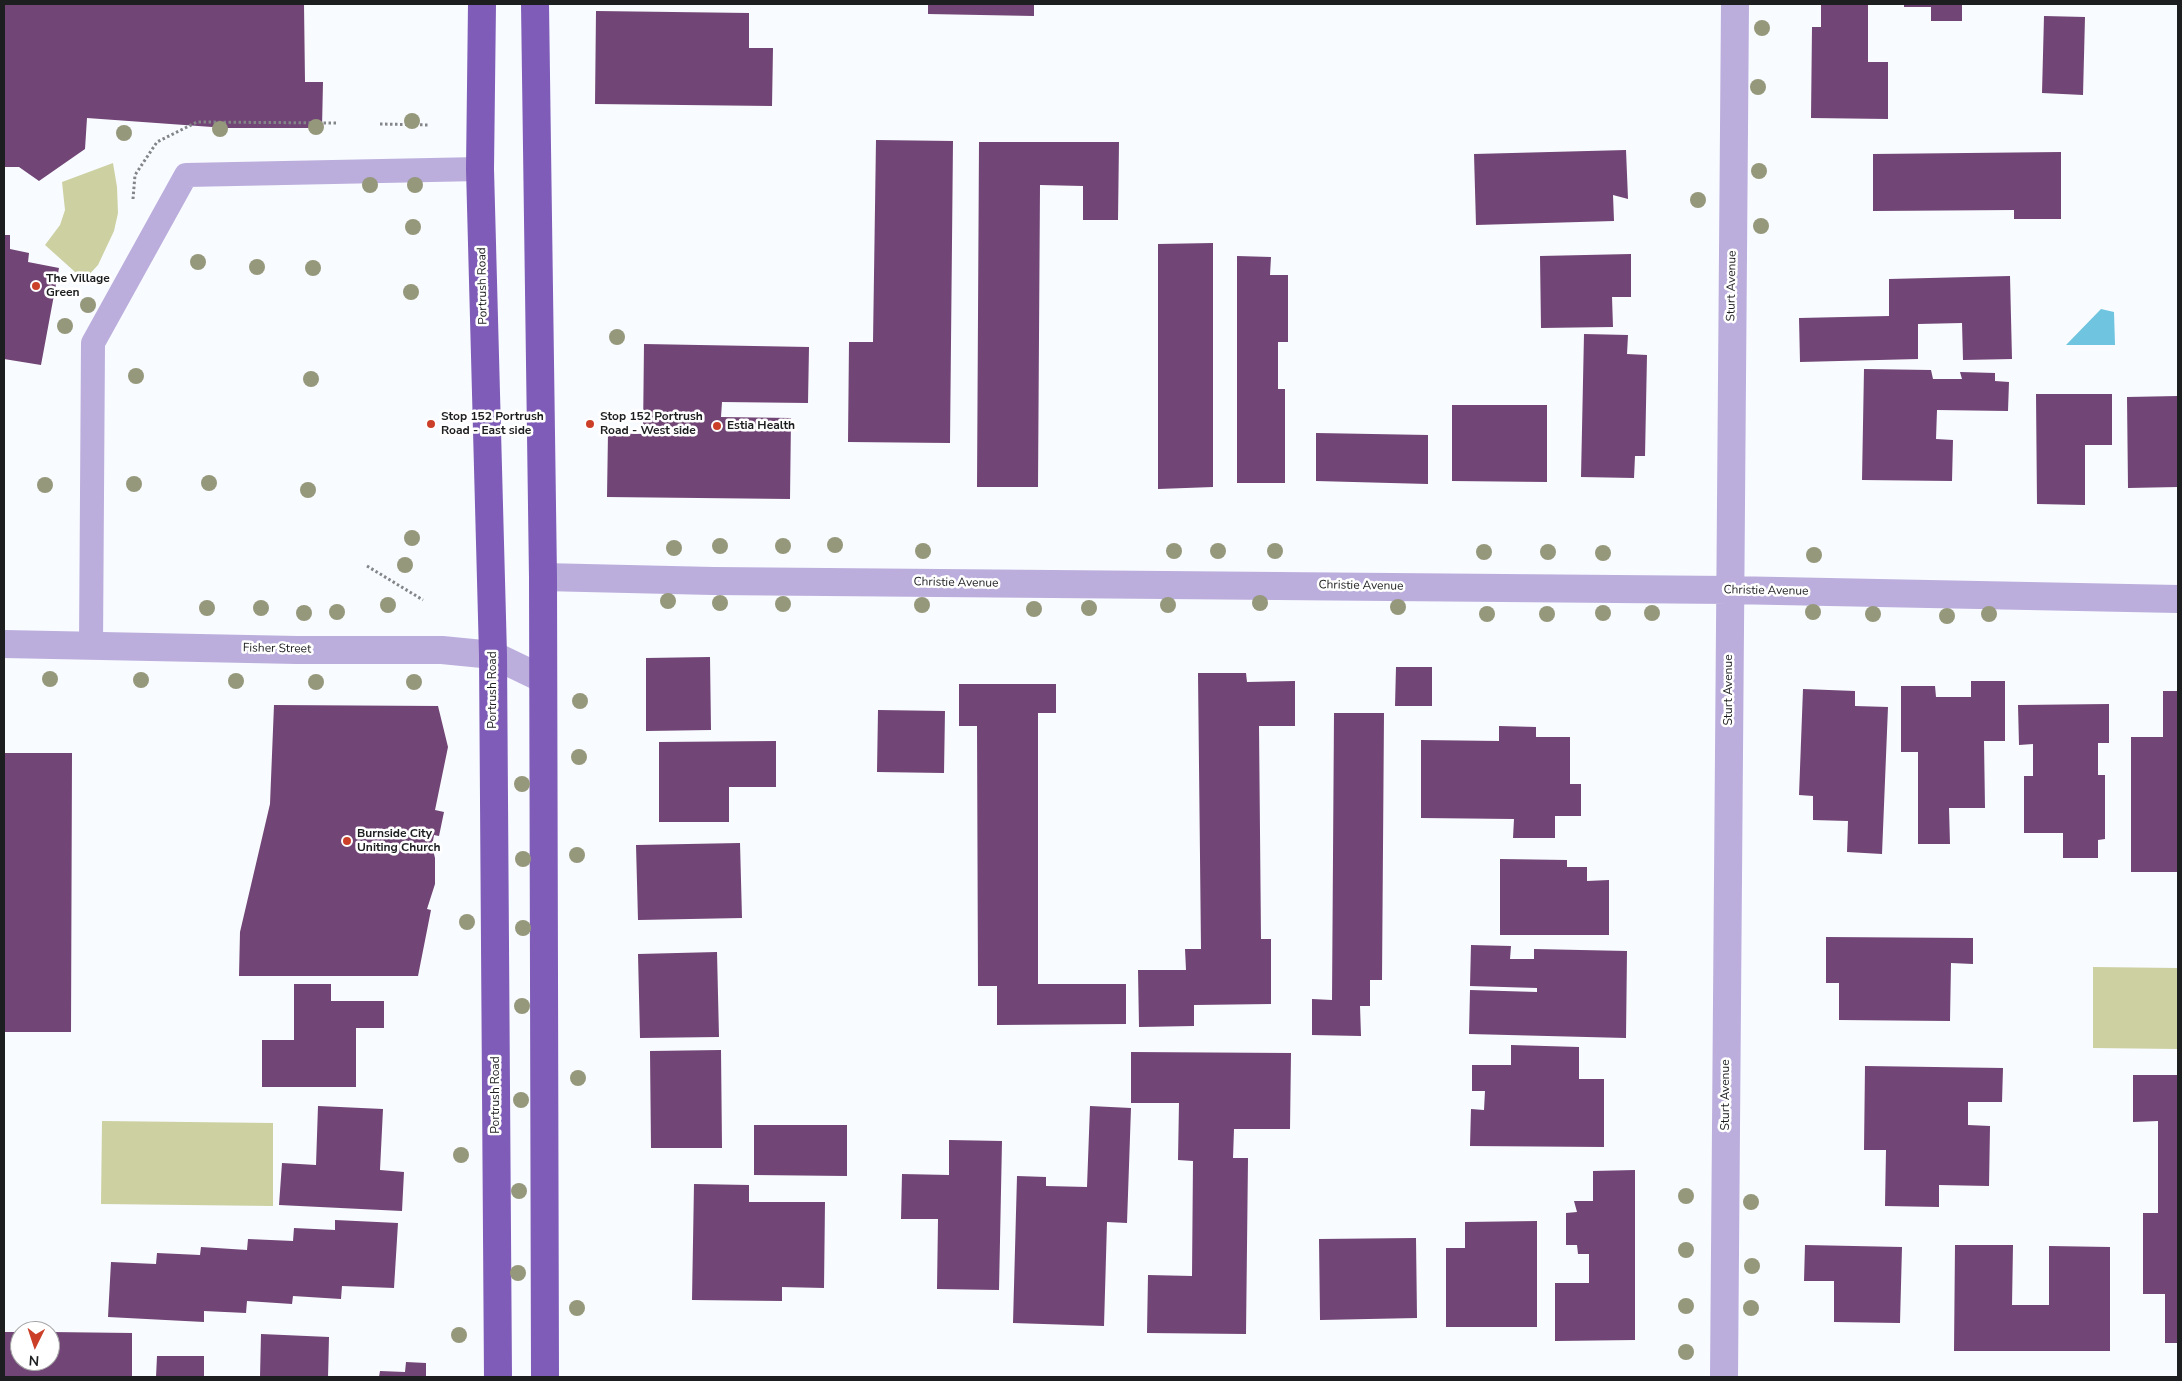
<!DOCTYPE html>
<style>
body{margin:0}
#map{position:relative;width:2182px;height:1381px;overflow:hidden;background:#f8fbff;font-family:"Nunito Sans",sans-serif}
canvas{display:block}
.frame{position:absolute;inset:0;border:5px solid #1d1e20;pointer-events:none}
.north{position:absolute;left:10px;top:1321px;width:50px;height:50px;box-sizing:border-box;background:#fff;border:1px solid #a5a5a6;border-radius:50%;rotate:184deg;font-size:14px;font-weight:700;line-height:20px;text-align:center;color:#1d1e20}
.north::after{content:'';display:block;margin:auto;width:18px;height:22px;background:#cb3f29;clip-path:polygon(50% 0,100% 100%,50% 72%,0 100%)}
</style>
<div id="map">
<canvas width="2182" height="1381"></canvas>
<div class="frame"></div>
<div class="north">N</div>
</div>
<script>
const ctx = document.querySelector('canvas').getContext('2d');
ctx.lineJoin = 'round';
function paint(path, color) {
  ctx.fillStyle = color;
  ctx.fill(path, 'evenodd');
}
function toPath(rows) {
  const path = new Path2D();
  for (const r of rows) {
    path.moveTo(r[0], r[1]);
    for (let i = 2; i < r.length; i += 2) path.lineTo(r[i], r[i + 1]);
  }
  return path;
}
function strokePath(path, color, width, dash) {
  ctx.strokeStyle = color;
  ctx.lineWidth = width;
  ctx.lineCap = dash ? 'butt' : 'round';
  ctx.setLineDash(dash || []);
  ctx.stroke(path);
}
function write(font, color, halo, rows, align = 'center') {
  ctx.font = font + ' "Nunito Sans",sans-serif';
  ctx.lineWidth = 5;
  ctx.setLineDash([]);
  ctx.textBaseline = 'middle';
  ctx.strokeStyle = halo;
  ctx.fillStyle = color;
  for (const [text, x, y, turn = 0] of rows) {
    ctx.save();
    ctx.translate(x, y);
    ctx.rotate((+turn || 0) * Math.PI / 180);
    ctx.textAlign = isNaN(turn) ? turn : align;
    if (halo) ctx.strokeText(text, 0, 0);
    ctx.fillText(text, 0, 0);
    ctx.restore();
  }
}
paint(toPath([
 [113,163,117,187,118,213,114,231,98,265,84,280,45,245,60,225,65,210,62,182],
 [2093,967,2178,968,2178,1049,2093,1048],
 [102,1121,273,1123,273,1206,101,1204]
]), '#cdd0a1');
paint(toPath([
 [2101,309,2114,312,2115,345,2066,345]
]), '#6fc4e0');
paint(toPath([
 [4,4,304,4,305,82,323,82,322,128,226,128,87,118,85,149,39,181,19,167,4,167],
 [928,4,1034,4,1034,16,928,14],
 [1904,4,1962,4,1962,21,1931,21,1931,7,1904,7],
 [1821,5,1868,5,1868,62,1888,62,1888,119,1811,118,1812,27,1821,27],
 [596,11,749,13,749,48,773,48,772,106,595,104],
 [2044,16,2085,17,2083,95,2042,93],
 [876,140,953,141,950,443,848,442,849,342,873,342],
 [979,142,1119,142,1118,220,1083,220,1083,186,1040,185,1038,487,977,487],
 [1626,150,1628,199,1613,195,1614,221,1476,225,1474,154],
 [2061,152,2061,219,2014,219,2014,210,1873,211,1873,154],
 [4,235,10,235,10,249,29,253,28,262,59,268,41,365,4,359],
 [1213,243,1213,487,1158,489,1158,244],
 [1631,254,1631,297,1612,297,1613,327,1541,328,1540,256],
 [1237,256,1271,257,1270,275,1288,275,1288,342,1278,342,1278,389,1285,389,1285,483,1237,483],
 [2010,276,2012,359,1963,360,1962,323,1918,324,1918,359,1800,362,1799,318,1889,316,1889,279],
 [1584,334,1628,335,1627,354,1647,355,1645,456,1635,456,1634,478,1581,477],
 [644,344,809,347,808,403,722,402,721,417,791,418,790,499,607,497,608,433,643,434],
 [1864,369,1931,370,1933,379,1962,379,1960,372,1995,373,1995,381,2009,382,2008,411,1937,410,1936,439,1953,440,1952,481,1862,480],
 [2036,394,2112,394,2112,445,2085,445,2085,505,2037,504],
 [2178,396,2178,487,2128,488,2127,397],
 [1452,405,1547,405,1547,482,1452,481],
 [1316,433,1428,435,1428,484,1316,481],
 [710,657,711,730,646,731,646,658],
 [1396,667,1432,667,1432,706,1395,706],
 [1198,673,1246,673,1247,682,1295,681,1295,726,1259,726,1261,939,1271,939,1271,1004,1194,1005,1194,1026,1139,1027,1138,970,1186,970,1185,949,1201,949],
 [1971,681,2005,681,2005,741,1984,741,1985,808,1949,808,1950,844,1918,844,1918,752,1901,752,1901,686,1935,686,1936,697,1971,697],
 [959,684,1056,684,1056,713,1038,713,1038,984,1126,984,1126,1024,997,1025,997,986,978,986,977,726,959,726],
 [1803,689,1855,691,1855,706,1888,707,1882,854,1847,852,1848,821,1813,820,1813,796,1799,795],
 [2163,691,2178,691,2178,872,2131,872,2131,737,2163,737],
 [2109,704,2109,743,2098,743,2098,775,2105,775,2105,839,2098,840,2098,858,2063,858,2063,833,2024,833,2024,776,2033,776,2033,744,2019,745,2018,705],
 [274,705,438,706,448,747,435,810,444,812,439,836,434,835,432,846,435,858,435,884,427,909,431,910,418,976,239,976,240,932,270,804],
 [878,710,945,711,944,773,877,772],
 [1334,713,1384,713,1382,980,1370,980,1370,1006,1360,1006,1361,1036,1312,1035,1312,999,1332,1000],
 [1499,726,1536,727,1536,737,1570,737,1570,784,1581,784,1581,816,1555,816,1555,838,1513,838,1514,819,1421,818,1421,740,1499,741],
 [776,741,776,787,729,787,729,822,659,822,659,742],
 [4,753,72,753,71,1032,4,1032],
 [740,843,742,918,638,920,636,845],
 [1500,859,1567,860,1567,867,1587,867,1587,881,1609,880,1609,935,1500,935],
 [1826,937,1973,938,1973,964,1951,963,1950,1021,1839,1020,1839,983,1826,983],
 [1471,945,1511,946,1510,959,1534,959,1534,949,1627,951,1626,1038,1469,1034,1470,990,1537,992,1537,988,1470,986],
 [717,952,719,1037,640,1038,638,954],
 [294,984,331,984,331,1001,384,1001,384,1028,356,1028,356,1087,262,1087,262,1040,294,1040],
 [1511,1045,1579,1047,1579,1079,1604,1079,1604,1147,1470,1146,1471,1109,1484,1110,1485,1091,1472,1091,1472,1065,1511,1065],
 [721,1050,722,1148,651,1148,650,1051],
 [1131,1052,1291,1053,1290,1129,1234,1129,1233,1158,1248,1158,1246,1334,1147,1333,1148,1275,1192,1276,1193,1161,1178,1160,1179,1103,1131,1103],
 [1865,1066,2003,1068,2002,1102,1968,1102,1968,1125,1990,1126,1989,1186,1939,1185,1939,1207,1885,1206,1886,1150,1864,1150],
 [2133,1075,2178,1075,2178,1343,2165,1343,2165,1294,2143,1294,2143,1213,2158,1213,2158,1121,2133,1122],
 [318,1106,383,1109,380,1170,404,1172,402,1211,279,1205,282,1163,316,1165],
 [1090,1106,1131,1108,1127,1223,1107,1222,1104,1326,1013,1323,1017,1176,1046,1177,1046,1186,1087,1187],
 [754,1125,847,1125,847,1176,754,1175],
 [949,1140,1002,1141,999,1290,937,1289,938,1219,901,1219,902,1174,949,1175],
 [1635,1170,1635,1340,1555,1341,1555,1283,1589,1283,1589,1254,1578,1254,1577,1245,1566,1245,1566,1213,1577,1212,1574,1201,1593,1201,1593,1171],
 [694,1184,749,1185,749,1202,825,1202,824,1288,782,1287,782,1301,692,1300],
 [335,1220,398,1223,394,1288,342,1286,341,1299,293,1296,292,1304,247,1301,246,1313,204,1311,204,1322,108,1317,111,1262,156,1264,157,1253,200,1255,201,1247,247,1250,248,1239,293,1241,294,1228,335,1230],
 [1537,1221,1537,1327,1446,1327,1446,1248,1465,1248,1465,1222],
 [1416,1238,1417,1318,1320,1320,1319,1239],
 [1805,1245,1902,1247,1900,1323,1834,1322,1834,1281,1804,1281],
 [1955,1245,2013,1245,2012,1305,2049,1305,2049,1246,2110,1247,2110,1351,1954,1351],
 [4,1332,20,1332,20,1361,50,1361,50,1332,132,1333,132,1377,4,1377],
 [261,1334,329,1337,328,1377,260,1377],
 [157,1356,204,1356,204,1377,156,1377],
 [406,1362,426,1363,426,1377,379,1377,380,1371,405,1372]
]), '#714575');
strokePath(toPath([
 [380,124,429,125],
 [133,199,135,175,157,142,197,122,337,123],
 [367,566,423,600]
]), '#838588', 3, [2.5, 2.5]);
strokePath(toPath([
 [91,646,93,343,186,175,480,169]
]), '#bbaddc', 24);
strokePath(toPath([
 [543,577,713,581,1729,590,2178,599],
 [4,644,297,650,442,650,493,655,543,679],
 [1724,1377,1735,4]
]), '#bbaddc', 28);
strokePath(toPath([
 [482,4,480,169,493,655,498,1377],
 [535,4,543,577,545,1377]
]), '#7e5cb7', 28);
ctx.fillStyle = '#96987c';
for (const [x, y] of [
 [1762,28],
 [1758,87],
 [412,121],
 [316,127],
 [220,129],
 [124,133],
 [1759,171],
 [370,185],
 [415,185],
 [1698,200],
 [1761,226],
 [413,227],
 [198,262],
 [257,267],
 [313,268],
 [411,292],
 [88,305],
 [65,326],
 [617,337],
 [136,376],
 [311,379],
 [209,483],
 [134,484],
 [45,485],
 [308,490],
 [412,538],
 [835,545],
 [720,546],
 [783,546],
 [674,548],
 [923,551],
 [1174,551],
 [1218,551],
 [1275,551],
 [1484,552],
 [1548,552],
 [1603,553],
 [1814,555],
 [405,565],
 [668,601],
 [720,603],
 [1260,603],
 [783,604],
 [388,605],
 [922,605],
 [1168,605],
 [1398,607],
 [207,608],
 [261,608],
 [1089,608],
 [1034,609],
 [337,612],
 [1813,612],
 [304,613],
 [1603,613],
 [1652,613],
 [1487,614],
 [1547,614],
 [1873,614],
 [1989,614],
 [1947,616],
 [50,679],
 [141,680],
 [236,681],
 [316,682],
 [414,682],
 [580,701],
 [579,757],
 [522,784],
 [577,855],
 [523,859],
 [467,922],
 [523,928],
 [522,1006],
 [578,1078],
 [521,1100],
 [461,1155],
 [519,1191],
 [1686,1196],
 [1751,1202],
 [1686,1250],
 [1752,1266],
 [518,1273],
 [1686,1306],
 [577,1308],
 [1751,1308],
 [459,1335],
 [1686,1352]
]) {
  ctx.beginPath();
  ctx.arc(x, y, 8, 0, 2 * Math.PI);
  ctx.fill();
}
for (const [x, y, r, color] of [
 [36,286,5,"#cb3f29"],
 [431,424,5,"#cb3f29"],
 [590,424,5,"#cb3f29"],
 [717,426,5,"#cb3f29"],
 [347,841,5,"#cb3f29"]
]) {
  const dot = new Path2D();
  dot.arc(x, y, r, 0, 2 * Math.PI);
  ctx.fillStyle = color;
  ctx.fill(dot);
  strokePath(dot, '#fff', 2);
}
write('bold 12px', '#1d1e20', '#fff', [
 ["The Village",46,279],
 ["Green",46,293],
 ["Stop 152 Portrush",441,417],
 ["Road - East side",441,431],
 ["Stop 152 Portrush",600,417],
 ["Road - West side",600,431],
 ["Estia Health",727,426],
 ["Burnside City",357,834],
 ["Uniting Church",357,848]
], 'left');
write('12px', '#1d1e20', '#fff', [
 ["Portrush Road",483,286,-91],
 ["Sturt Avenue",1732,286,-89],
 ["Christie Avenue",956,583,1],
 ["Christie Avenue",1361,586,1],
 ["Christie Avenue",1766,591,1],
 ["Fisher Street",277,649,1],
 ["Portrush Road",493,690,-90],
 ["Sturt Avenue",1729,690,-90],
 ["Portrush Road",496,1095,-90],
 ["Sturt Avenue",1726,1095,-90]
]);
</script>
